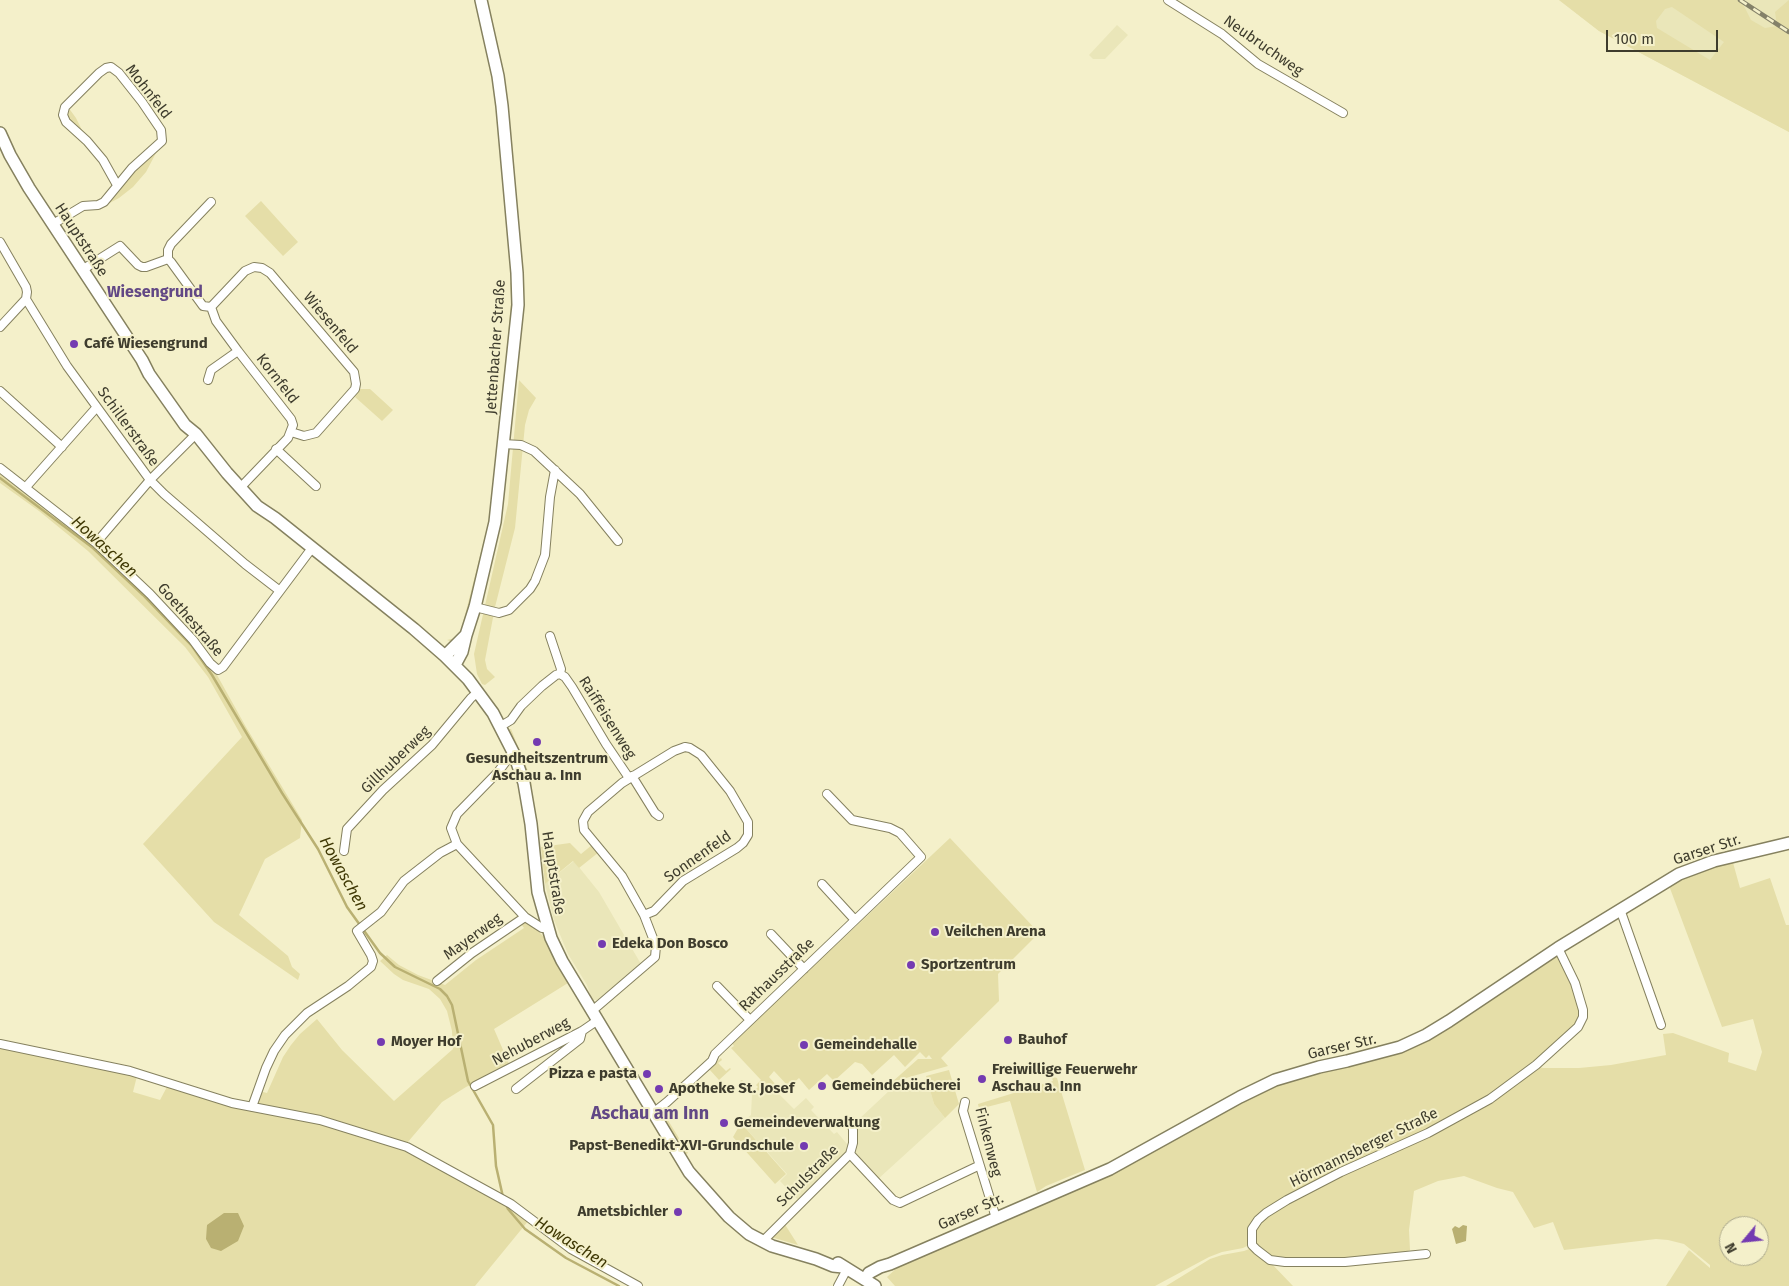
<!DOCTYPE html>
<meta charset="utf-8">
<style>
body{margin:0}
#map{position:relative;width:1789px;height:1286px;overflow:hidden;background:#f4f0ca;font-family:"Fira Sans",sans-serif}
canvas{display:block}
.north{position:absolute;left:1719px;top:1216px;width:50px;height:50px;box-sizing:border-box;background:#f4f0ca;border:1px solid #aba88b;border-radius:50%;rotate:242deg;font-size:14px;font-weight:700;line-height:20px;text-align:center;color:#3e3c2d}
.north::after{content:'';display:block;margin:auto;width:18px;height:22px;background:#743bb1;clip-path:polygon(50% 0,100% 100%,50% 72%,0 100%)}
.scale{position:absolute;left:1606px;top:30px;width:112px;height:22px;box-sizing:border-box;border:2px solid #3e3c2d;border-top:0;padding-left:6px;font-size:15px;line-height:18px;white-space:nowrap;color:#3e3c2d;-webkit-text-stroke:4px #f4f0ca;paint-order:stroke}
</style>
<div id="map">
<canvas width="1789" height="1286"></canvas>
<div class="north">N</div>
<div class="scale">100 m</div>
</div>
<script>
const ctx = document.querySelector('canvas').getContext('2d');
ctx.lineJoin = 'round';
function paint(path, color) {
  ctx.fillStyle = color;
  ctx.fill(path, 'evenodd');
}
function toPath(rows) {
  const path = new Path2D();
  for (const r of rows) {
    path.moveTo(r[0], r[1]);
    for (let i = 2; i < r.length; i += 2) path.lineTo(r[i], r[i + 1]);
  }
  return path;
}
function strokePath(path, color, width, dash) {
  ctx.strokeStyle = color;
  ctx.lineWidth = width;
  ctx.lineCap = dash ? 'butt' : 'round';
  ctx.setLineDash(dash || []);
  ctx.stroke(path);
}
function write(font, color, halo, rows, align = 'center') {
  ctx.font = font + ' "Fira Sans",sans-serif';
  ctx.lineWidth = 4;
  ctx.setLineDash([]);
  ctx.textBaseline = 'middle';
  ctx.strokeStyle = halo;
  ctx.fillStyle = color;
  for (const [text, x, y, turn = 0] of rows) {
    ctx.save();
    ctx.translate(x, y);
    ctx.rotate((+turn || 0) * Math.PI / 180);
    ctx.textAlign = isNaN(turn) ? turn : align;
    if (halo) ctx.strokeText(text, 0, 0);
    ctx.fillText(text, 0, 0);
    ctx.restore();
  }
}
paint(toPath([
 [1559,0,1789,0,1789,132,1599,31],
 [1117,25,1128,35,1105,59,1093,59,1089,55],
 [574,861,599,892,641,964,597,1000,593,1000,591,997,587,985,568,954,554,920,545,884],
 [927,1079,934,1104,945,1118,877,1180,855,1156,858,1143,857,1121,890,1090],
 [765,1092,779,1094,794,1109,806,1098,814,1107,811,1110,834,1134,837,1132,847,1144,846,1156,799,1201,780,1181,787,1174,741,1123,751,1115,752,1094]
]), '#eae6b9');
paint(toPath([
 [1559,0,1737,0,1743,4,1751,20,1765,28,1777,26,1775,12,1789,0,1789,132,1599,31],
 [1672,7,1724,42,1710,60,1657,28,1656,21,1665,9],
 [68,107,76,118,84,134,69,121,67,114],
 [156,153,146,172,133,187,119,198,104,206,127,178],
 [261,201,298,242,283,256,245,216],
 [513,280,513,298,489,533,464,630,455,643,447,640,456,638,461,631,488,524,493,493,508,336,511,301,510,283],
 [519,380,536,398,529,410,525,425,515,528,495,607,485,660,487,669,495,677,485,685,482,684,477,674,474,654,508,504],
 [359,389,370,389,393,410,382,421,355,397],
 [0,474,94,545,147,595,193,644,217,675,246,727,302,820,300,838,265,859,239,915,288,956,292,967,300,974,298,980,214,922,143,844,242,737,208,677,185,647,88,551,39,511,0,483],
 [508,729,511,729,531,778,532,794,531,794],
 [950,838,1039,933,998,974,999,1001,941,1058,948,1066,892,1082,918,1059,932,1059,929,1055,926,1058,920,1052,905,1067,894,1055,872,1075,862,1064,855,1062,834,1081,827,1074,809,1090,799,1078,789,1087,774,1071,769,1077,777,1086,773,1091,760,1090,751,1093,740,1081,742,1080,753,1092,758,1087,756,1085,761,1080,731,1048,734,1046,732,1043],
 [570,843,581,854,592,845,599,852,579,868,573,861,545,884,541,847],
 [1732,859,1740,888,1770,878,1786,925,1789,925,1789,1286,1666,1286,1689,1250,1710,1268,1710,1265,1684,1244,1668,1240,1656,1239,1564,1250,1553,1222,1534,1228,1513,1192,1497,1188,1464,1176,1438,1181,1414,1191,1409,1230,1410,1250,1406,1252,1335,1260,1306,1261,1272,1258,1255,1244,1254,1229,1267,1214,1324,1182,1429,1135,1536,1066,1543,1068,1579,1068,1611,1065,1666,1055,1663,1034,1673,1033,1729,1053,1728,1062,1756,1071,1762,1052,1753,1019,1722,1027,1668,883],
 [1729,1226,1759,1226,1759,1256,1729,1256],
 [524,922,529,922,544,937,568,983,494,1029,510,1066,466,1087,442,1102,407,1143,263,1107,259,1104,257,1100,259,1091,267,1093,283,1057,291,1045,300,1034,317,1019,342,1050,394,1101,453,1049,452,1031,447,1011,440,999,429,989,403,980,394,974,380,961,387,955,399,965,418,975,445,985,476,960,524,928,521,924],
 [1556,954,1560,956,1582,1009,1576,1025,1534,1063,1489,1097,1257,1218,1249,1245,1243,1248,1222,1252,1209,1257,1155,1286,895,1286,887,1277,900,1265,1242,1100,1296,1077,1380,1058],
 [0,1047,137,1076,133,1092,160,1100,168,1085,222,1104,321,1123,406,1149,492,1198,499,1200,529,1220,475,1286,0,1286],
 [721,1058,722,1060,718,1063,726,1071,730,1068,731,1069,719,1080,709,1069],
 [949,1070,959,1104,945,1118,934,1104,926,1076],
 [1051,1076,1057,1078,1085,1170,1046,1186,1037,1192,1010,1101,979,1109,978,1104,1053,1081],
 [663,1112,688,1153,685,1155,660,1114],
 [741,1123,786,1174,775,1184,733,1137],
 [784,1223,798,1245,771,1237],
 [1252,1248,1270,1262,1293,1286,1166,1286,1210,1259,1222,1255,1244,1251]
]), '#e5dea8');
paint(toPath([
 [224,1213,238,1213,244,1226,238,1241,221,1251,211,1248,206,1239,207,1225],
 [1463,1225,1467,1226,1466,1241,1456,1244,1452,1229,1455,1226,1459,1228]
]), '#b9b072');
strokePath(toPath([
 [0,478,93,548,143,595,192,646,212,675,282,793,318,849,347,907,380,953,395,967,440,989,447,996,452,1005,468,1081,493,1125,496,1166,503,1197],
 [506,1204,508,1209,525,1229,566,1258,619,1286]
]), '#b9b072', 2.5);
const street = toPath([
 [1168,0,1222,34,1258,64,1343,113],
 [211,202,171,244,168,250,168,259,171,262,203,306,211,307,216,321,238,351,291,419,293,425,288,438,241,487],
 [53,224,83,206,98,205,104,202,132,168,162,141,161,130,142,102,119,73,111,67,106,68,99,73,65,107,63,115,66,122,87,141,103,160,117,185],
 [0,242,26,287,27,292,26,299,67,366,150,480,164,494,245,564,280,591],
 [82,270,120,246,138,265,142,267,146,267,168,259],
 [211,307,245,271,254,267,262,268,270,273,354,372,356,384,355,389,316,433,304,436,291,432],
 [0,327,26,299],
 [208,380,211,370,238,351],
 [0,391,62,447],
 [503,444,521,445,534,451,580,494,618,541],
 [276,449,316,486],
 [0,468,96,543,150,594,193,640,210,663,218,670,223,667,312,548],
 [26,487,96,408],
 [96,543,150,480,196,434],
 [475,607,499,613,509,610,530,589,535,581,545,555,550,497,555,470],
 [550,636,561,669,560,674],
 [501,726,511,720,521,706,542,686,556,675,560,674,565,677,572,687,606,744,629,778],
 [685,747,690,748,701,755,730,791,748,822,748,835,743,843,737,848,683,881,654,911,644,915,622,876,584,830,583,821,588,812,622,783,674,751,685,747],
 [514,754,510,756,498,772,457,814,451,828,457,844,525,917,542,928,547,928],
 [632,776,655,813,659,816],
 [344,851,347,829,383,790,432,745,471,698,478,692],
 [822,884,855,920],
 [1620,909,1661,1025],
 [771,934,804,969],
 [437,981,472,953,525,917],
 [717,986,750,1020],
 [592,1011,655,957,656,946,644,915],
 [0,1044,130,1071,232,1103,320,1120,407,1147,511,1204,571,1249,638,1286],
 [475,1086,582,1031,598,1020],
 [516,1089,580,1039,582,1031],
 [965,1102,963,1111,996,1218],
 [252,1107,266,1068,274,1051,285,1035,307,1013,348,986,371,967,373,961,371,955,357,931,381,912,404,881,440,853,457,844],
 [653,1113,667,1102,712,1061,715,1054,921,857,900,833,890,828,852,820,827,794],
 [850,1154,893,1200,900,1203,978,1166],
 [762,1242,850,1154,853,1143,853,1130,851,1121],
 [1426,1254,1345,1262,1285,1262,1270,1260,1257,1250,1252,1245,1252,1229,1258,1220,1266,1213,1287,1200,1341,1172,1428,1133,1490,1099,1536,1065,1578,1027,1583,1017,1583,1010,1575,983,1558,948],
 [838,1286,847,1269]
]);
const secondary = toPath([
 [0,133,10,155,29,188,142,360,149,374,185,425,196,434,227,473,257,506,275,518,414,629,445,656,468,679,493,713,514,754,524,783,531,824,538,892,551,938,562,961,689,1172,729,1217,749,1234,772,1246,816,1259,833,1266,843,1267],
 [445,656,466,635],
 [455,665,462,652,466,635,475,607,495,522,518,305,517,273,502,106,498,76,481,0],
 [838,1263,875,1286],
 [865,1279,869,1273,880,1267,890,1264,1110,1169,1240,1097,1275,1080,1319,1067,1347,1061,1400,1047,1426,1035,1449,1021,1558,948,1679,874,1714,861,1789,843]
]);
strokePath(street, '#85815f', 10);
strokePath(secondary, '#85815f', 14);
strokePath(street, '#fff', 8);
strokePath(secondary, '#fff', 11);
const rail = toPath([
 [1740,0,1789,32]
]);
strokePath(rail, '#848169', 4.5);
strokePath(rail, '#f4f0ca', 2.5, [8]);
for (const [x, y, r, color] of [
 [74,344,5,"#743bb1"],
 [537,742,5,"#743bb1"],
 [935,932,5,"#743bb1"],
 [602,944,5,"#743bb1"],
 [911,965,5,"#743bb1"],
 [1008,1040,5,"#743bb1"],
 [381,1042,5,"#743bb1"],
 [804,1045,5,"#743bb1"],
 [647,1074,5,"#743bb1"],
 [982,1079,5,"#743bb1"],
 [822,1086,5,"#743bb1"],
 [659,1089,5,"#743bb1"],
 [724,1123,5,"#743bb1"],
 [804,1146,5,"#743bb1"],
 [678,1212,5,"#743bb1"]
]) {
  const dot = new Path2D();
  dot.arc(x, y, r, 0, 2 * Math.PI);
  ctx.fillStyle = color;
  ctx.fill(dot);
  strokePath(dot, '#f4f0ca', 2);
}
write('15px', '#3e3c2d', '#f4f0ca', [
 ["Neubruchweg",1263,46,35],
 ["Mohnfeld",148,92,52],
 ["Hauptstraße",81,240,57],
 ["Wiesenfeld",330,323,50],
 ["Jettenbacher Straße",496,347,-86],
 ["Kornfeld",277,379,52],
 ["Schillerstraße",128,427,54],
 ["Goethestraße",190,620,49],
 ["Raiffeisenweg",607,718,58],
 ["Gillhuberweg",396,760,-44],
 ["Garser Str.",1707,850,-18],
 ["Sonnenfeld",698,857,-35],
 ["Hauptstraße",553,873,81],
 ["Mayerweg",473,937,-36],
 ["Rathausstraße",777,975,-44],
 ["Nehuberweg",531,1042,-28],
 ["Garser Str.",1342,1047,-13],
 ["Finkenweg",988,1142,76],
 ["Hörmannsberger Straße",1364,1148,-26],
 ["Schulstraße",808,1176,-45],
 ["Garser Str.",971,1212,-24]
]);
write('bold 15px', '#3e3c2d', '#f4f0ca', [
 ["Café Wiesengrund",84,344],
 ["Gesundheitszentrum",537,759,"center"],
 ["Aschau a. Inn",537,776,"center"],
 ["Veilchen Arena",945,932],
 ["Edeka Don Bosco",612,944],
 ["Sportzentrum",921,965],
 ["Bauhof",1018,1040],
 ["Moyer Hof",391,1042],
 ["Gemeindehalle",814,1045],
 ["Freiwillige Feuerwehr",992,1070],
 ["Aschau a. Inn",992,1087],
 ["Pizza e pasta",637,1074,"right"],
 ["Gemeindebücherei",832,1086],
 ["Apotheke St. Josef",669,1089],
 ["Gemeindeverwaltung",734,1123],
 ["Papst-Benedikt-XVI-Grundschule",794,1146,"right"],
 ["Ametsbichler",668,1212,"right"]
], 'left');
write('bold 16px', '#624885', '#f4f0ca', [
 ["Wiesengrund",155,293]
]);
write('italic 16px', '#3f3804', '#f4f0ca', [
 ["Howaschen",104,547,42],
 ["Howaschen",343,874,61],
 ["Howaschen",571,1243,32]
]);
write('bold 18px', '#624885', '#f4f0ca', [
 ["Aschau am Inn",650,1114]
]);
</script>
